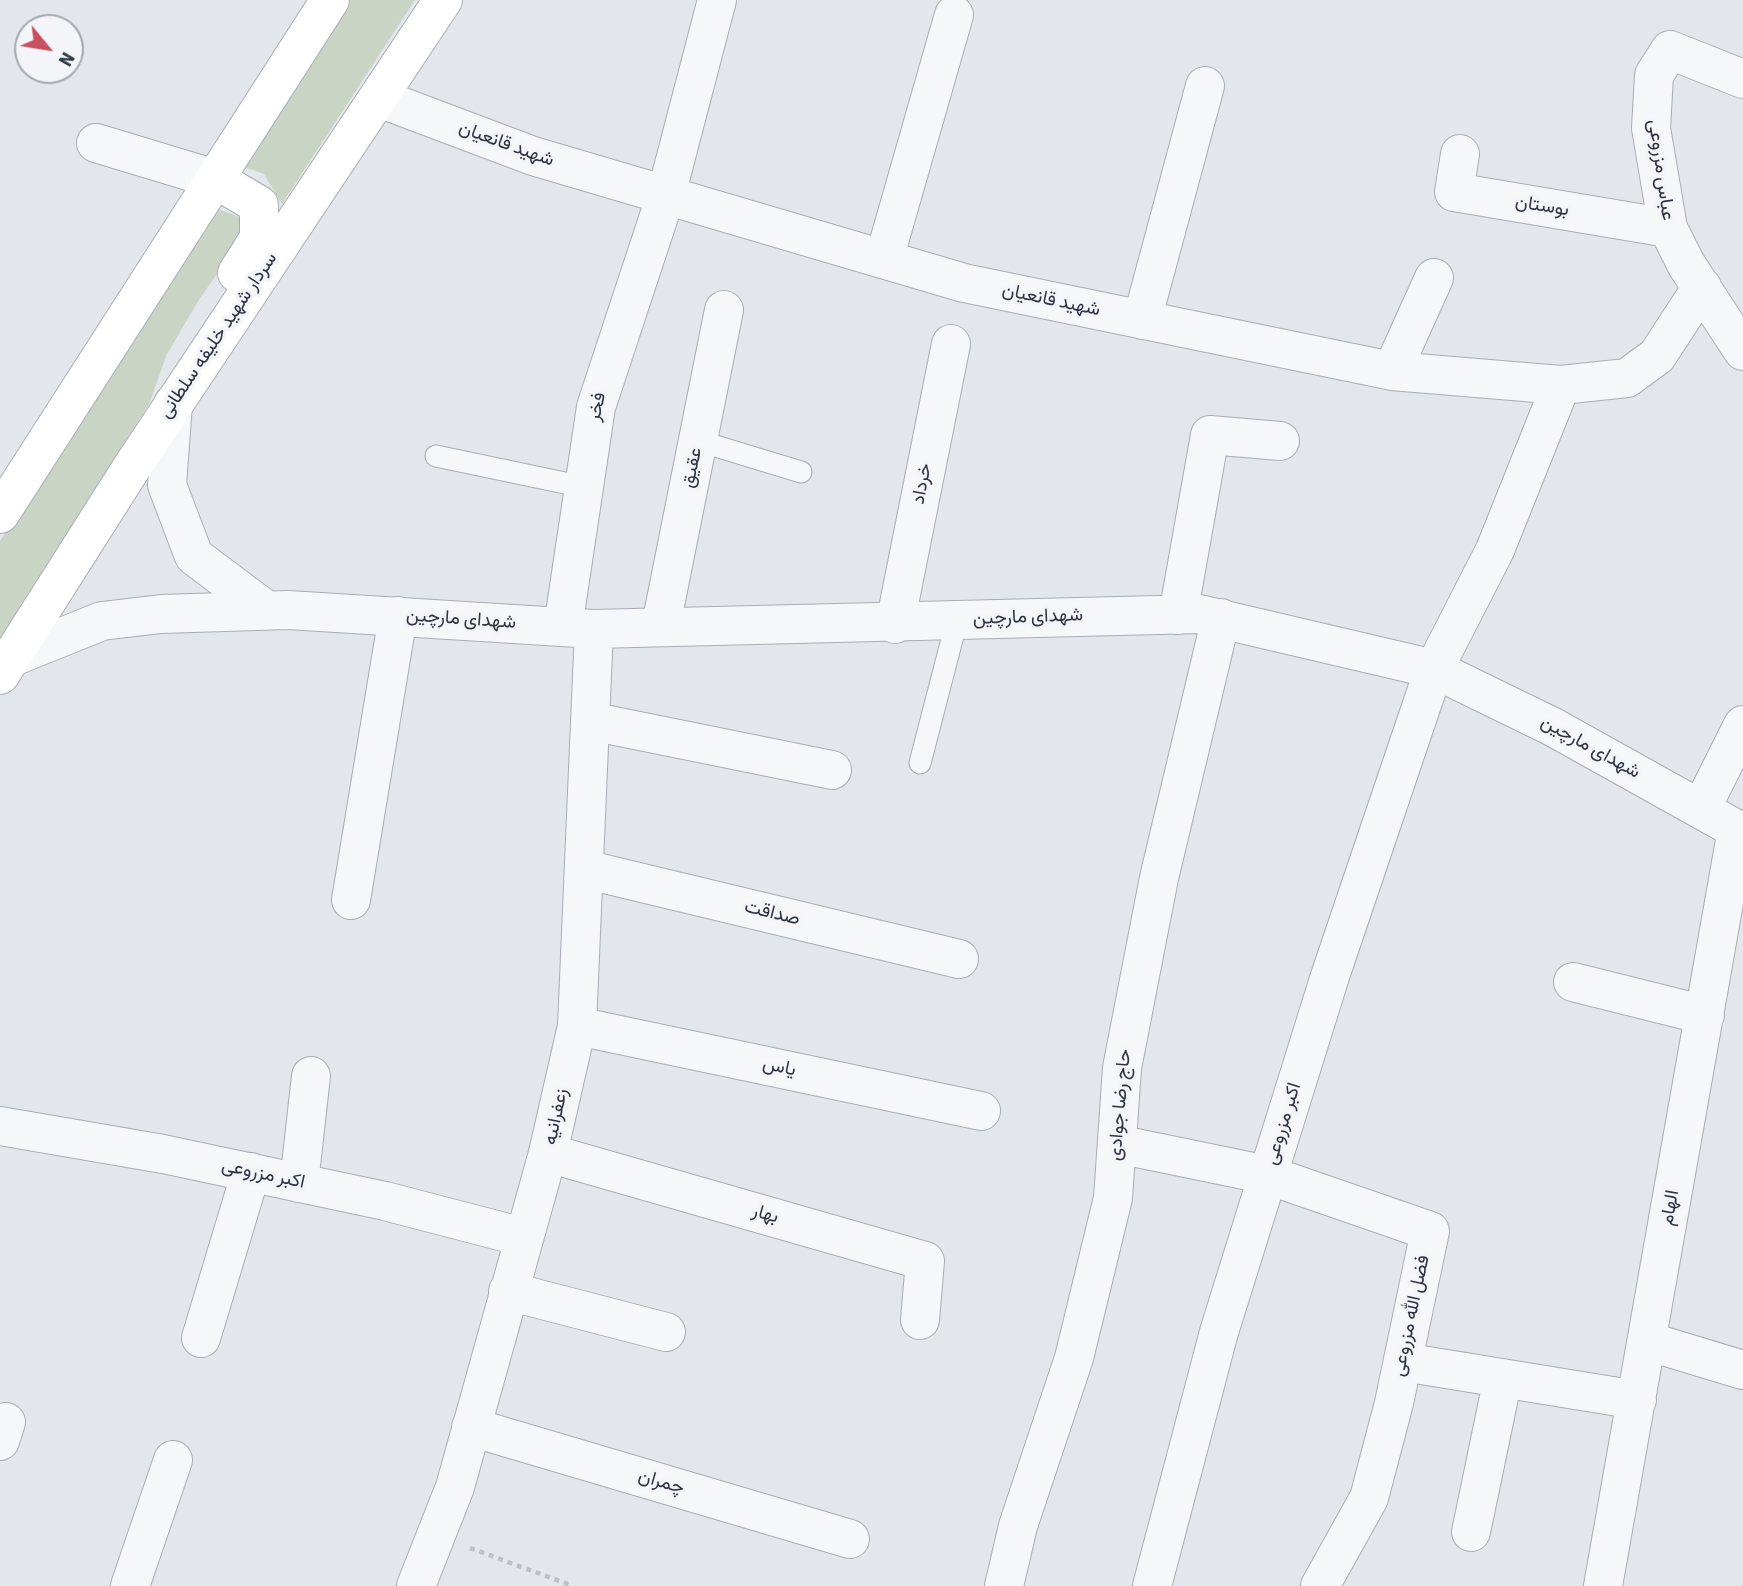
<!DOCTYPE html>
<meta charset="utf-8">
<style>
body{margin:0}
#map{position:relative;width:1743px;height:1586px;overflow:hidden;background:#e3e6eb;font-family:"Source Sans 3",sans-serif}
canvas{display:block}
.north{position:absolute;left:14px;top:14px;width:70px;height:70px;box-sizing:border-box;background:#f3f5f8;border:2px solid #a3a8af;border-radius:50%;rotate:120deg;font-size:19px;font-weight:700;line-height:28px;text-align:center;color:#2c3442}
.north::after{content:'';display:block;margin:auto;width:24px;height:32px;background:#c85061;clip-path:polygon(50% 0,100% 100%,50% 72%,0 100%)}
</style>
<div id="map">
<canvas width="1743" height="1586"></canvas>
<div class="north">N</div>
</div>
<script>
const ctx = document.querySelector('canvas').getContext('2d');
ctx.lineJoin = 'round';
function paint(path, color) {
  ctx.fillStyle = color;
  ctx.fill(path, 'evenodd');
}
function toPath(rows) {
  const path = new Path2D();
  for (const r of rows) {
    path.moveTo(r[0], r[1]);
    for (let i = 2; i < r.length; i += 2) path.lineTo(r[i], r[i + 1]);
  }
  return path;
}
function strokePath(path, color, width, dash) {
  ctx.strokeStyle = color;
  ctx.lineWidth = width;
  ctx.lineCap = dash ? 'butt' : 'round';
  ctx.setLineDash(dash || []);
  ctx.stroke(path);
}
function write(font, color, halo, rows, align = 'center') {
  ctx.font = font + ' "Source Sans 3",Vazirmatn,sans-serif';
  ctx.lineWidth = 7;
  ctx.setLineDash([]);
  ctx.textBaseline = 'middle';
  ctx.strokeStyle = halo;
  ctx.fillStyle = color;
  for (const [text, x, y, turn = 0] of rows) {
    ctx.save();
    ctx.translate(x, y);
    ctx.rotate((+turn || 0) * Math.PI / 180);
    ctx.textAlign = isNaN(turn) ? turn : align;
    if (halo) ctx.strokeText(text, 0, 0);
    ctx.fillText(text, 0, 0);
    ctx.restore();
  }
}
paint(toPath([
 [347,0,415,0,282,204,264,174,239,165],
 [218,209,239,217,244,236,200,298,167,354,149,404,0,640,0,541,192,243]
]), '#c9d4c5');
const service = toPath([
 [699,441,801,472],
 [436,456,584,487],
 [920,763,957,620]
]);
const minor = toPath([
 [1743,79,1670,50,1654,75,1651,128,1668,228,1686,264,1743,351],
 [379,98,533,156,964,283,1392,371,1561,385,1627,378,1657,356,1702,287],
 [96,143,215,179],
 [1460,154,1454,192,1668,228],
 [884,259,954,15],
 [1142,320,1205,86],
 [1392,371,1434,278],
 [1178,615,1210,435,1280,441],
 [895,624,951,344],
 [661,625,724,310],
 [563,627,596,407,666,195,717,0],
 [590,721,832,770],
 [1701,809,1743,725],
 [584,869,959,959],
 [351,900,398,616],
 [1573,982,1705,1015],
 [577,1026,981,1111],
 [0,1126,163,1154,385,1201,523,1237],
 [1117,1144,1268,1175,1430,1231,1394,1403,1369,1498,1320,1586],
 [548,1153,925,1261,920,1320],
 [299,1183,311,1076],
 [508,1291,666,1332],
 [201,1338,251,1172],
 [1647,1341,1743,1370],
 [1403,1362,1637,1400],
 [471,1427,850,1539],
 [0,1441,6,1422],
 [1471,1532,1503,1378],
 [130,1586,173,1460],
 [1004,1586,1018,1526,1074,1358,1113,1198,1122,1068,1159,878,1221,618],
 [1152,1586,1219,1332,1330,976,1434,669,1495,550,1561,385],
 [1603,1586,1737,829]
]);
const tertiary = toPath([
 [173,404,167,485,194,556,266,610],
 [10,658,102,621,161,614,288,610,594,629,1199,614,1434,669,1553,727,1743,833],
 [416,1586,455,1487,548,1153,577,1026,594,629]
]);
const secondary = toPath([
 [215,179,259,205,259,238,237,273],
 [0,514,330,0],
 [0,675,132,467,443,0]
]);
strokePath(service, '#a8adb5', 23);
strokePath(minor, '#a8adb5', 40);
strokePath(tertiary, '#a8adb5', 40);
strokePath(secondary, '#a8adb5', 40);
strokePath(toPath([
 [470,1548,573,1586]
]), '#bdc0c6', 4.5, [5, 5]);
strokePath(service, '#f6f7f9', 21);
strokePath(minor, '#f6f7f9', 38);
strokePath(tertiary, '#f6f7f9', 38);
strokePath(secondary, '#fff', 38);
write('19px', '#2c3442', '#f3f5f8', [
 ["شهید قانعیان",506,145,20],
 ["عباس مزروعی",1660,170,82],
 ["بوستان",1542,207,9],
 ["شهید قانعیان",1051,301,12],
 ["سردار شهید خلیفه سلطانی",219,336,-56],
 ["فخر",598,407,-77],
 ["عقیق",693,468,-78],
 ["خرداد",923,484,-79],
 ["شهدای مارچین",1028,618,-2],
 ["شهدای مارچین",461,620,4],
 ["شهدای مارچین",1590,748,29],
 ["صداقت",772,914,14],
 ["یاس",779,1068,12],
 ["حاج رضا جوادی",1121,1105,-85],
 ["زعفرانیه",557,1117,-78],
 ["اکبر مزروعی",1284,1124,-73],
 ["اکبر مزروعی",263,1175,12],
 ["الهام",1671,1208,-80],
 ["بهار",765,1215,16],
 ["فضل الله مزروعی",1412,1316,-78],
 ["چمران",661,1483,16]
]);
</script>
